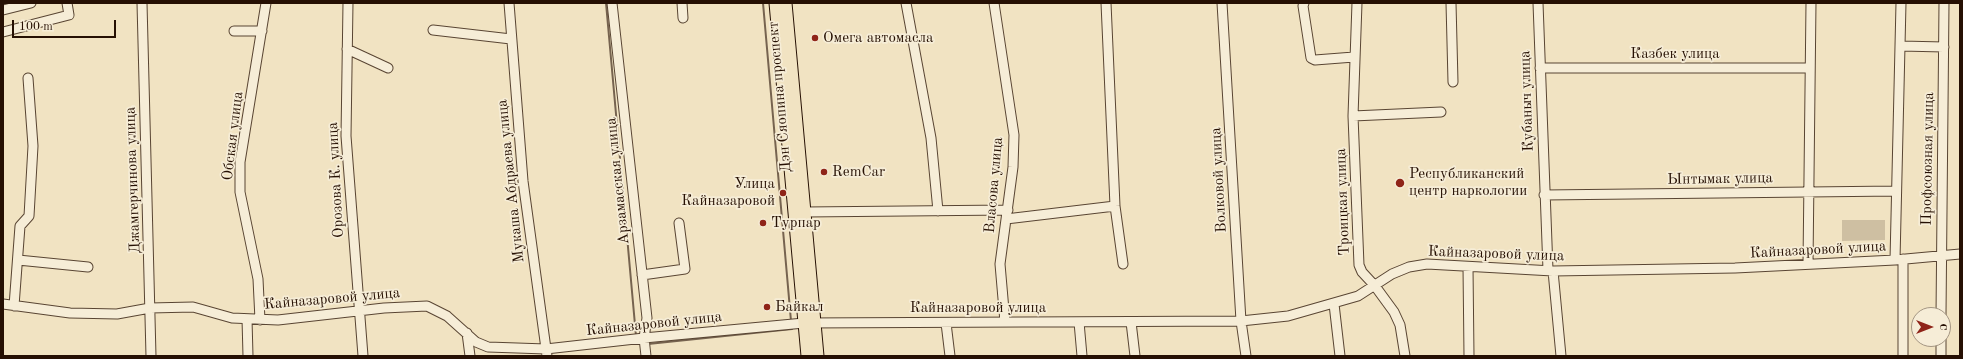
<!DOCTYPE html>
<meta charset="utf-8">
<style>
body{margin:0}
#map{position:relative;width:1963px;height:359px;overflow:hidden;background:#f1e3c2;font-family:"Old Standard TT",serif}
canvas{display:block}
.frame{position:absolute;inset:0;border:4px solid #261003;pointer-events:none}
.north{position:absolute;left:1911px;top:307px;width:40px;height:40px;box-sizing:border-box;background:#f6edd7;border:1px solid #a39582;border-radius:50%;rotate:90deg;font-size:11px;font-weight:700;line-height:16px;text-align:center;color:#261003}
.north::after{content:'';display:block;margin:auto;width:14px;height:18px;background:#8f2418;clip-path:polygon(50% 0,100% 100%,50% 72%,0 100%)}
.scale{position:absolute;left:12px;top:20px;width:104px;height:18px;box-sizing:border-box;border:2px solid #261003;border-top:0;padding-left:5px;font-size:12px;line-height:14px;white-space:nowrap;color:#261003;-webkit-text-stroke:3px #f6edd7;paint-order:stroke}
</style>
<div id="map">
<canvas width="1963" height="359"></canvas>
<div class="frame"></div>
<div class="north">С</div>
<div class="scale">100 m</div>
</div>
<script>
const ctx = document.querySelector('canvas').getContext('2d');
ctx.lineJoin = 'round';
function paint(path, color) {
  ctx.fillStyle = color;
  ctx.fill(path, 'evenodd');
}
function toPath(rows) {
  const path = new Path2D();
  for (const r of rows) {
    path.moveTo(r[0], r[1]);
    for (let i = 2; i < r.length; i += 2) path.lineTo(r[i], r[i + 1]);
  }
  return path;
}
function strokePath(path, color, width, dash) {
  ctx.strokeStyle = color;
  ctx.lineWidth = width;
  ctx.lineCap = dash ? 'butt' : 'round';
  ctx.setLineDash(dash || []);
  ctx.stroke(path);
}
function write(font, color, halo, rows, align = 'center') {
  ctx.font = font + ' "Old Standard TT",serif';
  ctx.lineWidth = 3.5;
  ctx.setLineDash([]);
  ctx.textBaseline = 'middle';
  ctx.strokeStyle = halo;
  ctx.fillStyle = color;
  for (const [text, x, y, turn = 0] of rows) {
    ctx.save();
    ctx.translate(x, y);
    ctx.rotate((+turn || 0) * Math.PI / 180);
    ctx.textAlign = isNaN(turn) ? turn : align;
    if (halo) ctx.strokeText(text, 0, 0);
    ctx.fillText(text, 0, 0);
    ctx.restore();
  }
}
paint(toPath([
 [1842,220,1885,220,1885,240,1842,241]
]), '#cebfa2');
strokePath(toPath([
 [606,3,636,336],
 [763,3,791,321],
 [648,344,792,329,792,327]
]), '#76634f', 2);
const minor = toPath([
 [142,3,151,356],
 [348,3,346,136,363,356],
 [509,3,523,181,547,356],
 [612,3,647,318,644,338,646,356],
 [682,3,683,18],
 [906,3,931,138,938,211],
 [994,3,1014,135,1013,167,1000,264,1005,322],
 [1106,3,1115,206,1123,264],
 [1222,3,1241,321,1246,356],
 [1304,3,1303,6,1311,58,1315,60,1354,57],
 [1357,3,1353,116,1359,265,1362,272,1375,286,1394,312,1400,325,1405,356],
 [1451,3,1453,82],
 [1538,3,1548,270],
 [3,10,31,3],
 [433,30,511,39],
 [234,31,262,31],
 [3,32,69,15,67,3],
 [1901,46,1944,47],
 [347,49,388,68],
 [1540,68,1809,68],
 [1353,116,1441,112],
 [1544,195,1896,191],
 [805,212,1008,210],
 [1006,219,1115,206],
 [18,260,88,267],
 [1895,260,1901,3],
 [1808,264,1811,3],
 [1468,267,1469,356],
 [1553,271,1561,356],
 [642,275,685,269,679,223],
 [3,304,70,313,117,314,150,308,193,307,232,318,278,320,384,308,427,306,447,316,476,342,488,347,546,349,644,338,804,323,1241,321,1288,316,1358,296,1392,274,1409,267,1427,264,1553,271,1735,268,1895,260,1960,254],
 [1334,304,1340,356],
 [14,306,20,226,29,216,33,146,28,78],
 [1941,315,1944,3],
 [247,319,248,356],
 [260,320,258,279,240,192,240,162,266,3],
 [1079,322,1082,356],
 [1131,322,1135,356],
 [946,323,950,356],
 [467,333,470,356],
 [1903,356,1903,259],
 [1941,356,1941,339]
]);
const major = toPath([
 [775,3,807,356],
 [786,3,818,356]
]);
strokePath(minor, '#594533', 11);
strokePath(major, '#261003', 13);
strokePath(minor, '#f6edd7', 9);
strokePath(major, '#f1e3c2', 11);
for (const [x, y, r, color] of [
 [815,38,4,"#8f2418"],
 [824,172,4,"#8f2418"],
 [1400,183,5,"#8f2418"],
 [783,193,4,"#8f2418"],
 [763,223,4,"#8f2418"],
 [767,307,4,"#8f2418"]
]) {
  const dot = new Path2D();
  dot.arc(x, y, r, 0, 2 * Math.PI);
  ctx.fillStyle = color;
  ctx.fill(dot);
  strokePath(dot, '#f6edd7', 1.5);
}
write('15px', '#261003', '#f6edd7', [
 ["Омега автомасла",823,38],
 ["RemCar",832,172],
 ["Республиканский",1409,174],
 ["центр наркологии",1409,191],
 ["Улица",775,184,"right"],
 ["Кайназаровой",775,201,"right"],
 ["Турпар",771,223],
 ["Байкал",775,307]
], 'left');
write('15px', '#261003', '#f6edd7', [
 ["Казбек улица",1675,54],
 ["Дэн Сяопина проспект",780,97,-95],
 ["Кубаныч улица",1527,101,-92],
 ["Обская улица",233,136,-83],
 ["Профсоюзная улица",1928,159,-89],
 ["Ынтымак улица",1720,179,-1],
 ["Джамгерчинова улица",133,180,-92],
 ["Орозова К. улица",336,180,-93],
 ["Волковой улица",1219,180,-93],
 ["Мукаша Абдраева улица",511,181,-96],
 ["Арзамасская улица",618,181,-96],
 ["Власова улица",994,185,-85],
 ["Троицкая улица",1343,202,-92],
 ["Кайназаровой улица",1818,250,-3],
 ["Кайназаровой улица",1496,254,2],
 ["Кайназаровой улица",332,299,-5],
 ["Кайназаровой улица",978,308],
 ["Кайназаровой улица",654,324,-6]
]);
</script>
